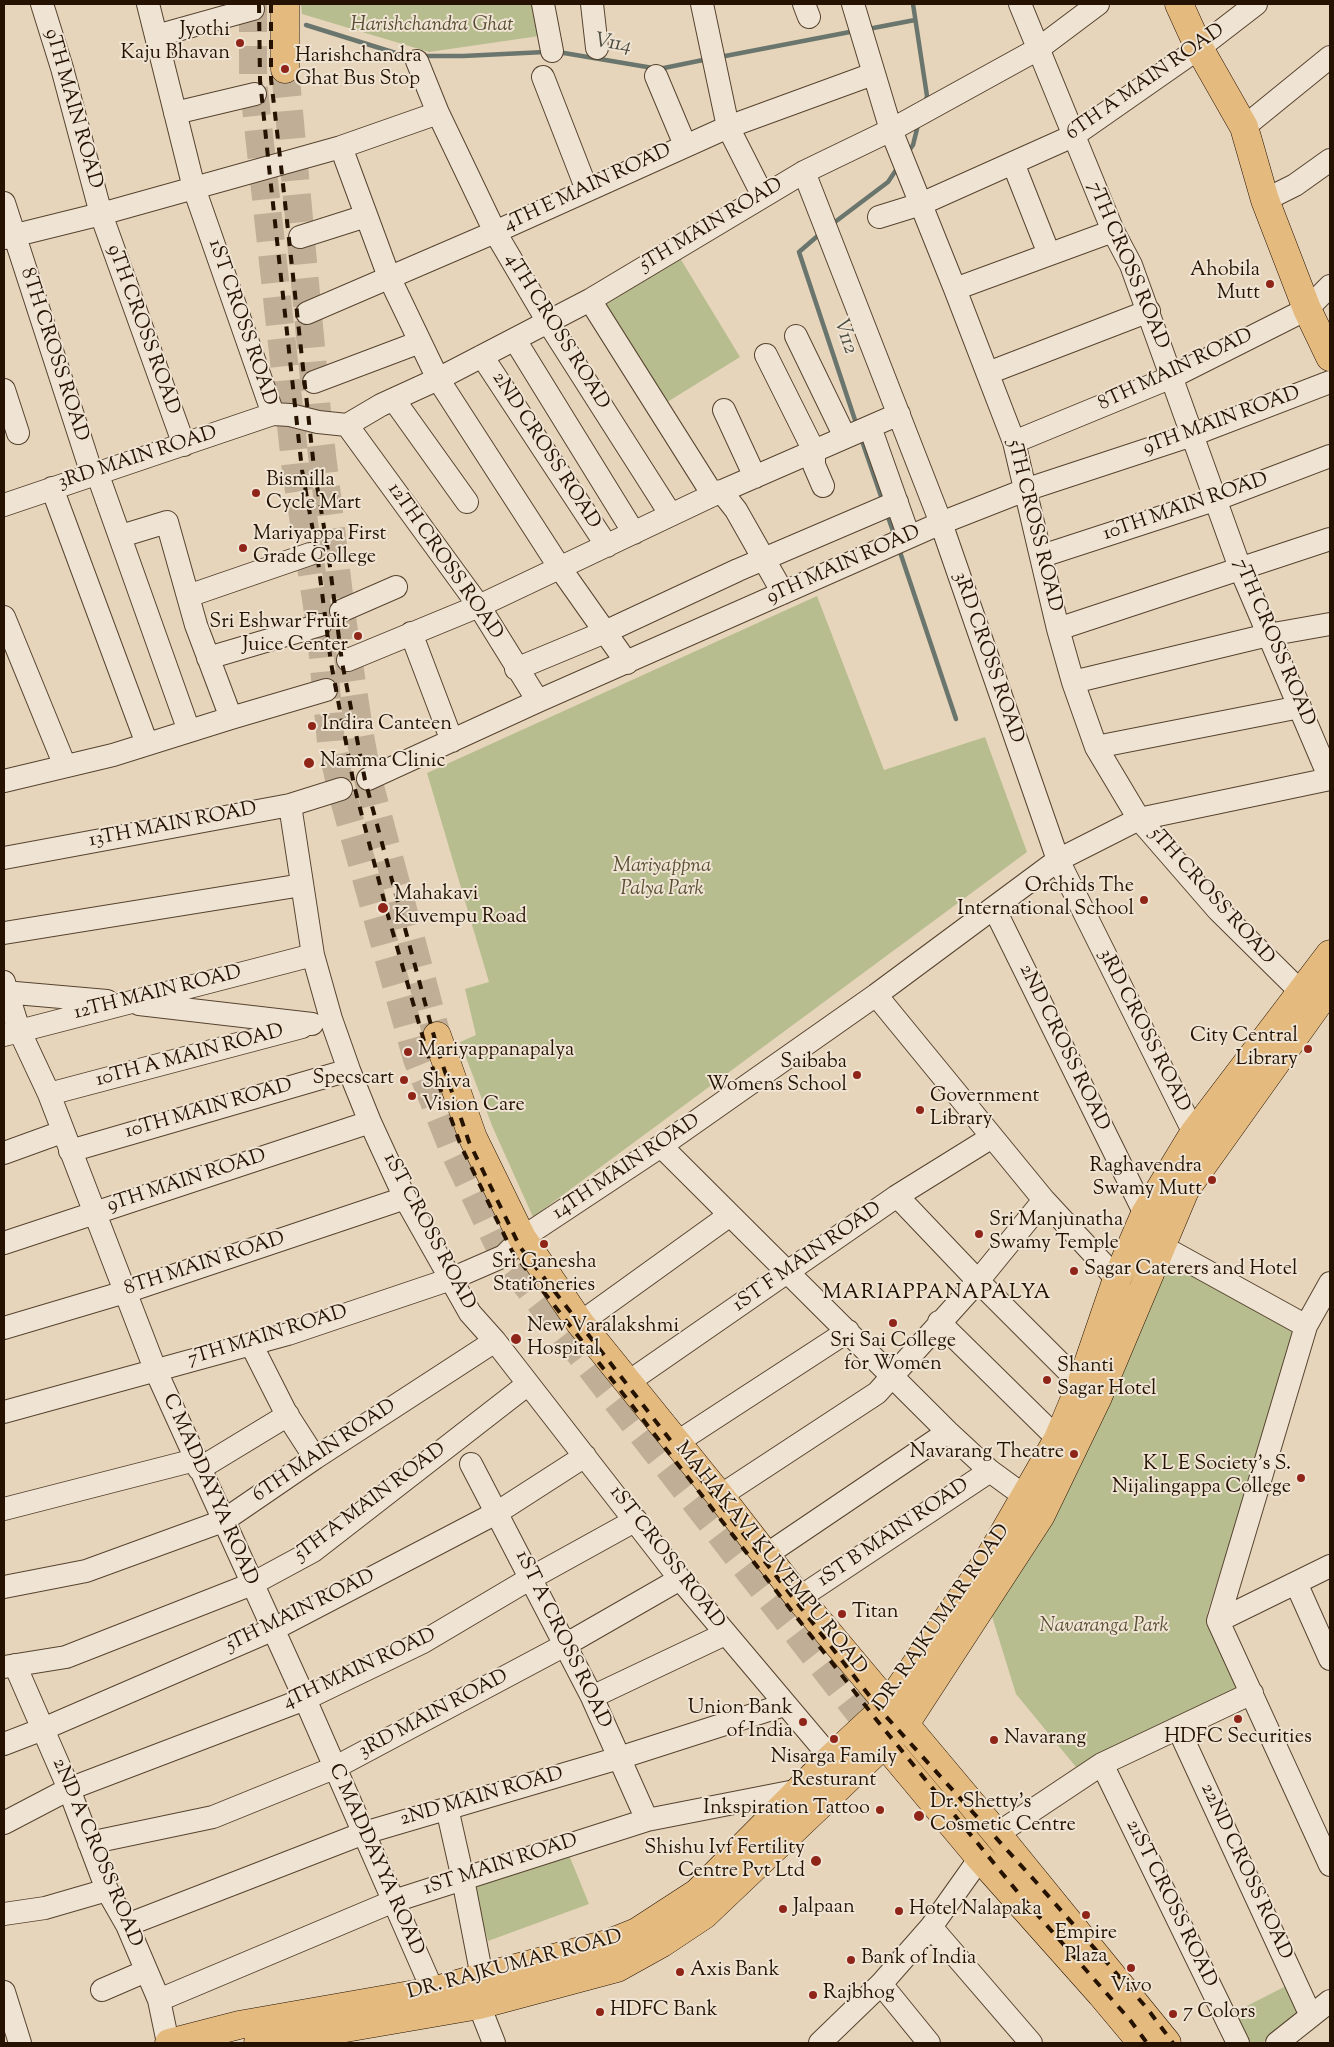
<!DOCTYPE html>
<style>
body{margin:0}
#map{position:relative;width:1334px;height:2047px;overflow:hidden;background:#e7d5bb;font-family:"Sorts Mill Goudy",serif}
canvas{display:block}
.frame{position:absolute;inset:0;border:5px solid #251200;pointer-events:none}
</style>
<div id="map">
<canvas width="1334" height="2047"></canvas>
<div class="frame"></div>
</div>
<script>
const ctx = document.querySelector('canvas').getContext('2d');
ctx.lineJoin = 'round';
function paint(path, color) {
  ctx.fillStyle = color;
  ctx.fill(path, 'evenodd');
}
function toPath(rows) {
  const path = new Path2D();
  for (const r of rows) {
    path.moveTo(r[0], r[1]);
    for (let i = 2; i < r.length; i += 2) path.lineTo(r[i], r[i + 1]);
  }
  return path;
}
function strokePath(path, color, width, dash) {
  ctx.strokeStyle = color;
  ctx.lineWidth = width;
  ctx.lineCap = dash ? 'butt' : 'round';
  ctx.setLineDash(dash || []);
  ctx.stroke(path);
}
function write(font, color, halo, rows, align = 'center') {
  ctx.font = font + ' "Sorts Mill Goudy",serif';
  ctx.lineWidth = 4;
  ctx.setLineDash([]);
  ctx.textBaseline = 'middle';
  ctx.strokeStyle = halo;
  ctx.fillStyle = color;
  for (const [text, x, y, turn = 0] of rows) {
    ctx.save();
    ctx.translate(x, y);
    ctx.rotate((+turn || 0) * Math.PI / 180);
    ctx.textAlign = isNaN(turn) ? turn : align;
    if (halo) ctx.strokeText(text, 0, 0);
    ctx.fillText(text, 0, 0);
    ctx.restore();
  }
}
paint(toPath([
 [301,4,542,4,546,35,429,52,302,14],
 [680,258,740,357,664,404,604,305],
 [817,596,884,770,985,737,1027,852,533,1217,493,1128,460,1042,476,1035,465,989,489,982,427,773],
 [1164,1256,1297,1330,1207,1614,1240,1689,1076,1767,1016,1694,990,1610],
 [569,1855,589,1904,488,1941,472,1884],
 [1288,1985,1300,2012,1262,2043,1243,2043,1229,2015]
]), '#b7bd8f');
strokePath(toPath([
 [913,4,927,96,925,103],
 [306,25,402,55,413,56],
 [868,29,915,20],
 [558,52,659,69,708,59],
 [423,56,463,56,545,52],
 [720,57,855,31],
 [908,152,913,145,918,125],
 [831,225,888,182,898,167],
 [821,233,799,252,857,426],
 [861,438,883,502],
 [887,514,895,537],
 [899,549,956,719]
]), '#6a766d', 4.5);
strokePath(toPath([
 [253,4,253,80,296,471,320,625,331,742,341,789,417,1059,453,1149,504,1256,868,1724],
 [285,69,318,422,341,611,360,736,368,779,437,1036]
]), '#c0ae96', 28, [28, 14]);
const minor = toPath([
 [42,4,62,68,101,214,184,445],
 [148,4,194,188,273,414,290,415,318,422,347,425,381,405,438,379,590,300,804,172,891,130,1038,49,1098,4],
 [543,4,552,51],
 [592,4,597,48],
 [702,4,728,127,763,196],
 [804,4,809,17],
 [853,4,891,130,955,289,1014,442,1058,629,1073,682,1096,747,1139,819,1218,910,1302,993],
 [1020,4,1113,231,1131,265,1240,568,1330,779],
 [156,36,253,9],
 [417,61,438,113,495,232,548,322,671,515],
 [656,76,685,145],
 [543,77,587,190],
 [175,113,255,94],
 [1244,127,1330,57],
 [341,147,389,277,438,379,560,568,627,663],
 [1013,163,1049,254],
 [804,172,941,523,1058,860,1194,1133],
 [1265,200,1295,185,1330,160],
 [4,203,92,474],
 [879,217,921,204,1073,136,1199,48,1256,4],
 [300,237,366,216],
 [4,238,101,214,341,147,438,113],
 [955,289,1113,231],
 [590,300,713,495],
 [307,313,495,232,728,127,873,74],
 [796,336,845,437],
 [515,340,634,533],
 [766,355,814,451,814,465,823,486],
 [482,356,607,546],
 [988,373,1149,311],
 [314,382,420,342],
 [4,390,18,433],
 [394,400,467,502],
 [724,410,755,477],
 [347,425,479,606,538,701],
 [870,427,909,537],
 [1014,442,1172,377,1307,309,1330,286],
 [98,472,100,481,189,731],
 [52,488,147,744],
 [721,491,736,510,783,593],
 [4,505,273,414],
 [121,536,167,522,196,625,231,718],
 [1042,556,1217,499,1330,456],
 [188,596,310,554],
 [341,611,396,587],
 [4,617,65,766],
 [1058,629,1330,539],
 [411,633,452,741],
 [208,658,320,625],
 [348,660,479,606,713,495,899,414],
 [516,669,605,632,738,570,897,502],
 [1073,682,1268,635,1330,624],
 [1096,747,1300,707],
 [368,779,538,701,941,523,1025,490,1192,435,1330,382],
 [4,781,113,755,231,718,326,690],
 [290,805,313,955,331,1019,349,1070,370,1122,405,1198,470,1313,495,1341,680,1579,831,1758],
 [4,858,290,805,341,789],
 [994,908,1145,1214],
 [4,933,302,885],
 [4,982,19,1030,49,1094,155,1369,305,1699,433,1991],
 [4,992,107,1001],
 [876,995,1044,1200,1117,1279],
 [139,1004,312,1024],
 [4,1035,313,955],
 [49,1094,302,1027],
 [661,1146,948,1432,990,1471,1038,1506],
 [70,1151,349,1070],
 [4,1153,62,1132],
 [897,1196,978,1281,1081,1384],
 [4,1243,370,1122],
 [1161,1246,1306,1326],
 [939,1322,1058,1439],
 [580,1323,730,1215],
 [4,1328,125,1292,405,1198],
 [251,1344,286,1413,315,1458],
 [627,1383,897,1196,992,1137],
 [4,1412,288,1334,451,1279,504,1256,522,1238,661,1146,876,995,1058,860,1139,819,1330,779],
 [676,1443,848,1331],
 [471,1464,592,1697,647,1820],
 [199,1469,288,1415],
 [720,1496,877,1393,978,1281,1044,1200],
 [4,1509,195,1460],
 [766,1555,948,1432],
 [1296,1583,1330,1659],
 [4,1587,86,1571,223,1521,315,1458,495,1341],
 [799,1598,990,1471],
 [1218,1621,1306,1326,1330,1283],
 [1218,1621,1330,1865],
 [1218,1621,1330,1566],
 [15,1665,69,1789,107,1890,127,1925,159,2000,168,2043],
 [4,1667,66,1657,252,1584,313,1551,528,1384],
 [592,1697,725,1634],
 [1178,1728,1311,2016],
 [4,1744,43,1729,272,1630,498,1512,585,1456],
 [1102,1764,1238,2043],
 [447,1808,463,1879,482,1977,479,2005,494,2043],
 [4,1823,69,1789,305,1699,423,1642,531,1578,636,1520],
 [997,1834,1102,1764,1252,1693],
 [89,1843,213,1817,334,1768,565,1645,680,1579],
 [4,1914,45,1908,107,1890],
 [127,1925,364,1833,619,1758,784,1705],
 [931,1927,1031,2043],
 [881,1984,929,2043],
 [102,1990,146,1971],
 [4,1992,20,2043],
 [159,2000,394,1901,647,1820,800,1790],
 [820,2043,881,1984,931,1927,980,1858],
 [1277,2043,1330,2001]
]);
const major = toPath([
 [1179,4,1199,48,1244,127,1265,200,1307,309,1330,357],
 [285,69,285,4],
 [437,1036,473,1138,522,1238,580,1323,720,1496,799,1598,997,1834,1167,2043],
 [873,1730,980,1858,1101,1994,1142,2043],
 [169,2043,239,2025,433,1991,482,1977,607,1944,637,1932,697,1893,831,1758,888,1705,990,1557,1058,1439,1081,1384,1117,1279,1145,1214,1194,1133,1330,954],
 [258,2043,479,2005,617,1968,662,1943,704,1915,905,1724,1041,1515,1097,1399,1185,1190,1330,987]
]);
strokePath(minor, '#56432f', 24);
strokePath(major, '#251200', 29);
strokePath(minor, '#efe4d3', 22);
strokePath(major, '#e4ba7e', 28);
strokePath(toPath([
 [259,4,260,80,269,167,302,470,317,553,331,663,354,785,387,912,428,1055,461,1146,512,1251,875,1718,1020,1895,1130,2020,1147,2043],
 [271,4,271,79,281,166,314,468,328,551,342,662,365,780,438,1051,469,1142,520,1247,882,1712,1036,1882,1146,2007,1173,2043]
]), '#251200', 4, [9, 9]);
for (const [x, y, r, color] of [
 [240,43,5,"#8f2418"],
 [285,69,5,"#8f2418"],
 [1270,284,5,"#8f2418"],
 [256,493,5,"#8f2418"],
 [243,548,5,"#8f2418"],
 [358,636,5,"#8f2418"],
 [312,726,5,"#8f2418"],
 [309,763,6,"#8f2418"],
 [1144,900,5,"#8f2418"],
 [383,908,6,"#8f2418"],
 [1308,1049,5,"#8f2418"],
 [408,1052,5,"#8f2418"],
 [857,1075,5,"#8f2418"],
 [404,1080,5,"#8f2418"],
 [412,1096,5,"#8f2418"],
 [920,1110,5,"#8f2418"],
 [1212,1180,5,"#8f2418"],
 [979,1234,5,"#8f2418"],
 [544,1244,5,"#8f2418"],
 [1074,1271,5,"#8f2418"],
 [893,1323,5,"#8f2418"],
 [516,1339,6,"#8f2418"],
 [1047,1380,5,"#8f2418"],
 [1074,1454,5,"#8f2418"],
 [1301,1478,5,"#8f2418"],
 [842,1614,5,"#8f2418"],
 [1238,1719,5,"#8f2418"],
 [803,1722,5,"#8f2418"],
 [834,1739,5,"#8f2418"],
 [994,1740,5,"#8f2418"],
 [880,1810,5,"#8f2418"],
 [919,1816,6,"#8f2418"],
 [816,1861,6,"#8f2418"],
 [783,1909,5,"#8f2418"],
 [899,1911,5,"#8f2418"],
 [1086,1915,5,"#8f2418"],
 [851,1960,5,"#8f2418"],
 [1131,1968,5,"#8f2418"],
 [680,1972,5,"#8f2418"],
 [813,1995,5,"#8f2418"],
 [600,2012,5,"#8f2418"],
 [1173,2014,5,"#8f2418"]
]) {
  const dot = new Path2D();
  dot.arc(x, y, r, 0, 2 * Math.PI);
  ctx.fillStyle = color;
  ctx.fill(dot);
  strokePath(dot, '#efe4d3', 2);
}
write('italic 20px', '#584e32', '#efe4d3', [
 ["Harishchandra Ghat",432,27],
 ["Mariyappna",662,868],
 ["Palya Park",662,891],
 ["Navaranga Park",1104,1628]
]);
write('20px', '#251200', '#efe4d3', [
 ["Jyothi",230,32,"right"],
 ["Kaju Bhavan",230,55,"right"],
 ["Harishchandra",295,58],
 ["Ghat Bus Stop",295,81],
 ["Ahobila",1260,272,"right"],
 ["Mutt",1260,295,"right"],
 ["Bismilla",266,482],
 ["Cycle Mart",266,505],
 ["Mariyappa First",253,536],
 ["Grade College",253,559],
 ["Sri Eshwar Fruit",348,624,"right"],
 ["Juice Center",348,647,"right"],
 ["Indira Canteen",322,726],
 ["Namma Clinic",320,763],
 ["Orchids The",1134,888,"right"],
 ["International School",1134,911,"right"],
 ["Mahakavi",394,896],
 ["Kuvempu Road",394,919],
 ["City Central",1298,1038,"right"],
 ["Library",1298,1061,"right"],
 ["Mariyappanapalya",418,1052],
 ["Saibaba",847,1064,"right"],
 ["Womens School",847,1087,"right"],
 ["Specscart",394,1080,"right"],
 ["Shiva",422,1084],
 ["Vision Care",422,1107],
 ["Government",930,1098],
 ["Library",930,1121],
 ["Raghavendra",1202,1168,"right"],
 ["Swamy Mutt",1202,1191,"right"],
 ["Sri Manjunatha",989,1222],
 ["Swamy Temple",989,1245],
 ["Sri Ganesha",544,1264,"center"],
 ["Stationeries",544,1287,"center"],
 ["Sagar Caterers and Hotel",1084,1271],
 ["New Varalakshmi",527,1328],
 ["Hospital",527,1351],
 ["Sri Sai College",893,1343,"center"],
 ["for Women",893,1366,"center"],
 ["Shanti",1057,1368],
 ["Sagar Hotel",1057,1391],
 ["Navarang Theatre",1064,1454,"right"],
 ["K L E Society's S.",1291,1466,"right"],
 ["Nijalingappa College",1291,1489,"right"],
 ["Titan",852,1614],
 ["Union Bank",793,1710,"right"],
 ["of India",793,1733,"right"],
 ["HDFC Securities",1238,1739,"center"],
 ["Navarang",1004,1740],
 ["Nisarga Family",834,1759,"center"],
 ["Resturant",834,1782,"center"],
 ["Dr. Shetty's",930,1804],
 ["Cosmetic Centre",930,1827],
 ["Inkspiration Tattoo",870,1810,"right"],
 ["Shishu Ivf Fertility",805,1850,"right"],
 ["Centre Pvt Ltd",805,1873,"right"],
 ["Jalpaan",793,1909],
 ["Hotel Nalapaka",909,1911],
 ["Empire",1086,1935,"center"],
 ["Plaza",1086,1958,"center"],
 ["Bank of India",861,1960],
 ["Axis Bank",690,1972],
 ["Vivo",1131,1988,"center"],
 ["Rajbhog",823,1995],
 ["HDFC Bank",610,2012],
 ["7 Colors",1183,2014]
], 'left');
write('20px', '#251200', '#efe4d3', [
 ["6TH A MAIN ROAD",1146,83,-35],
 ["9TH MAIN ROAD",72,109,74],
 ["4TH E MAIN ROAD",588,189,-25],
 ["5TH MAIN ROAD",712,226,-31],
 ["7TH CROSS ROAD",1127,266,67],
 ["1ST CROSS ROAD",241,323,71],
 ["9TH CROSS ROAD",142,330,70],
 ["4TH CROSS ROAD",556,332,58],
 ["8TH CROSS ROAD",53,355,72],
 ["8TH MAIN ROAD",1176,371,-25],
 ["9TH MAIN ROAD",1222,422,-20],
 ["2ND CROSS ROAD",545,451,57],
 ["3RD MAIN ROAD",138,459,-18],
 ["10TH MAIN ROAD",1186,508,-19],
 ["5TH CROSS ROAD",1033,526,76],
 ["12TH CROSS ROAD",444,562,55],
 ["9TH MAIN ROAD",844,566,-24],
 ["7TH CROSS ROAD",1273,643,67],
 ["3RD CROSS ROAD",987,658,71],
 ["13TH MAIN ROAD",173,826,-11],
 ["5TH CROSS ROAD",1211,897,48],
 ["12TH MAIN ROAD",158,994,-14],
 ["3RD CROSS ROAD",1143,1031,63],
 ["2ND CROSS ROAD",1063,1048,64],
 ["10TH A MAIN ROAD",190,1057,-15],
 ["10TH MAIN ROAD",209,1110,-16],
 ["14TH MAIN ROAD",627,1168,-34],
 ["9TH MAIN ROAD",187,1182,-18],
 ["1ST CROSS ROAD",428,1232,62],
 ["1ST F MAIN ROAD",808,1258,-35],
 ["8TH MAIN ROAD",205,1265,-18],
 ["7TH MAIN ROAD",268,1337,-17],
 ["6TH MAIN ROAD",325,1452,-34],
 ["C MADDAYYA ROAD",209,1490,66],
 ["5TH A MAIN ROAD",371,1503,-37],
 ["1ST B MAIN ROAD",894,1534,-34],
 ["1ST CROSS ROAD",666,1558,52],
 ["MAHAKAVI KUVEMPU ROAD",770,1559,51],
 ["5TH MAIN ROAD",301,1612,-26],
 ["DR. RAJKUMAR ROAD",943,1618,-55],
 ["1ST A CROSS ROAD",562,1640,64],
 ["4TH MAIN ROAD",360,1670,-25],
 ["3RD MAIN ROAD",434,1715,-28],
 ["2ND MAIN ROAD",482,1798,-16],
 ["2ND A CROSS ROAD",96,1853,67],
 ["C MADDAYYA ROAD",375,1860,66],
 ["1ST MAIN ROAD",501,1866,-18],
 ["22ND CROSS ROAD",1245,1872,65],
 ["21ST CROSS ROAD",1170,1904,64],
 ["DR. RAJKUMAR ROAD",515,1966,-15]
]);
write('italic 21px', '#4d4c40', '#efe4d3', [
 ["V114",613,45,9],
 ["V112",844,337,71]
]);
ctx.letterSpacing = '1px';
write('21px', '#251200', '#efe4d3', [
 ["MARIAPPANAPALYA",937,1294]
]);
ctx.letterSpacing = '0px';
</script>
